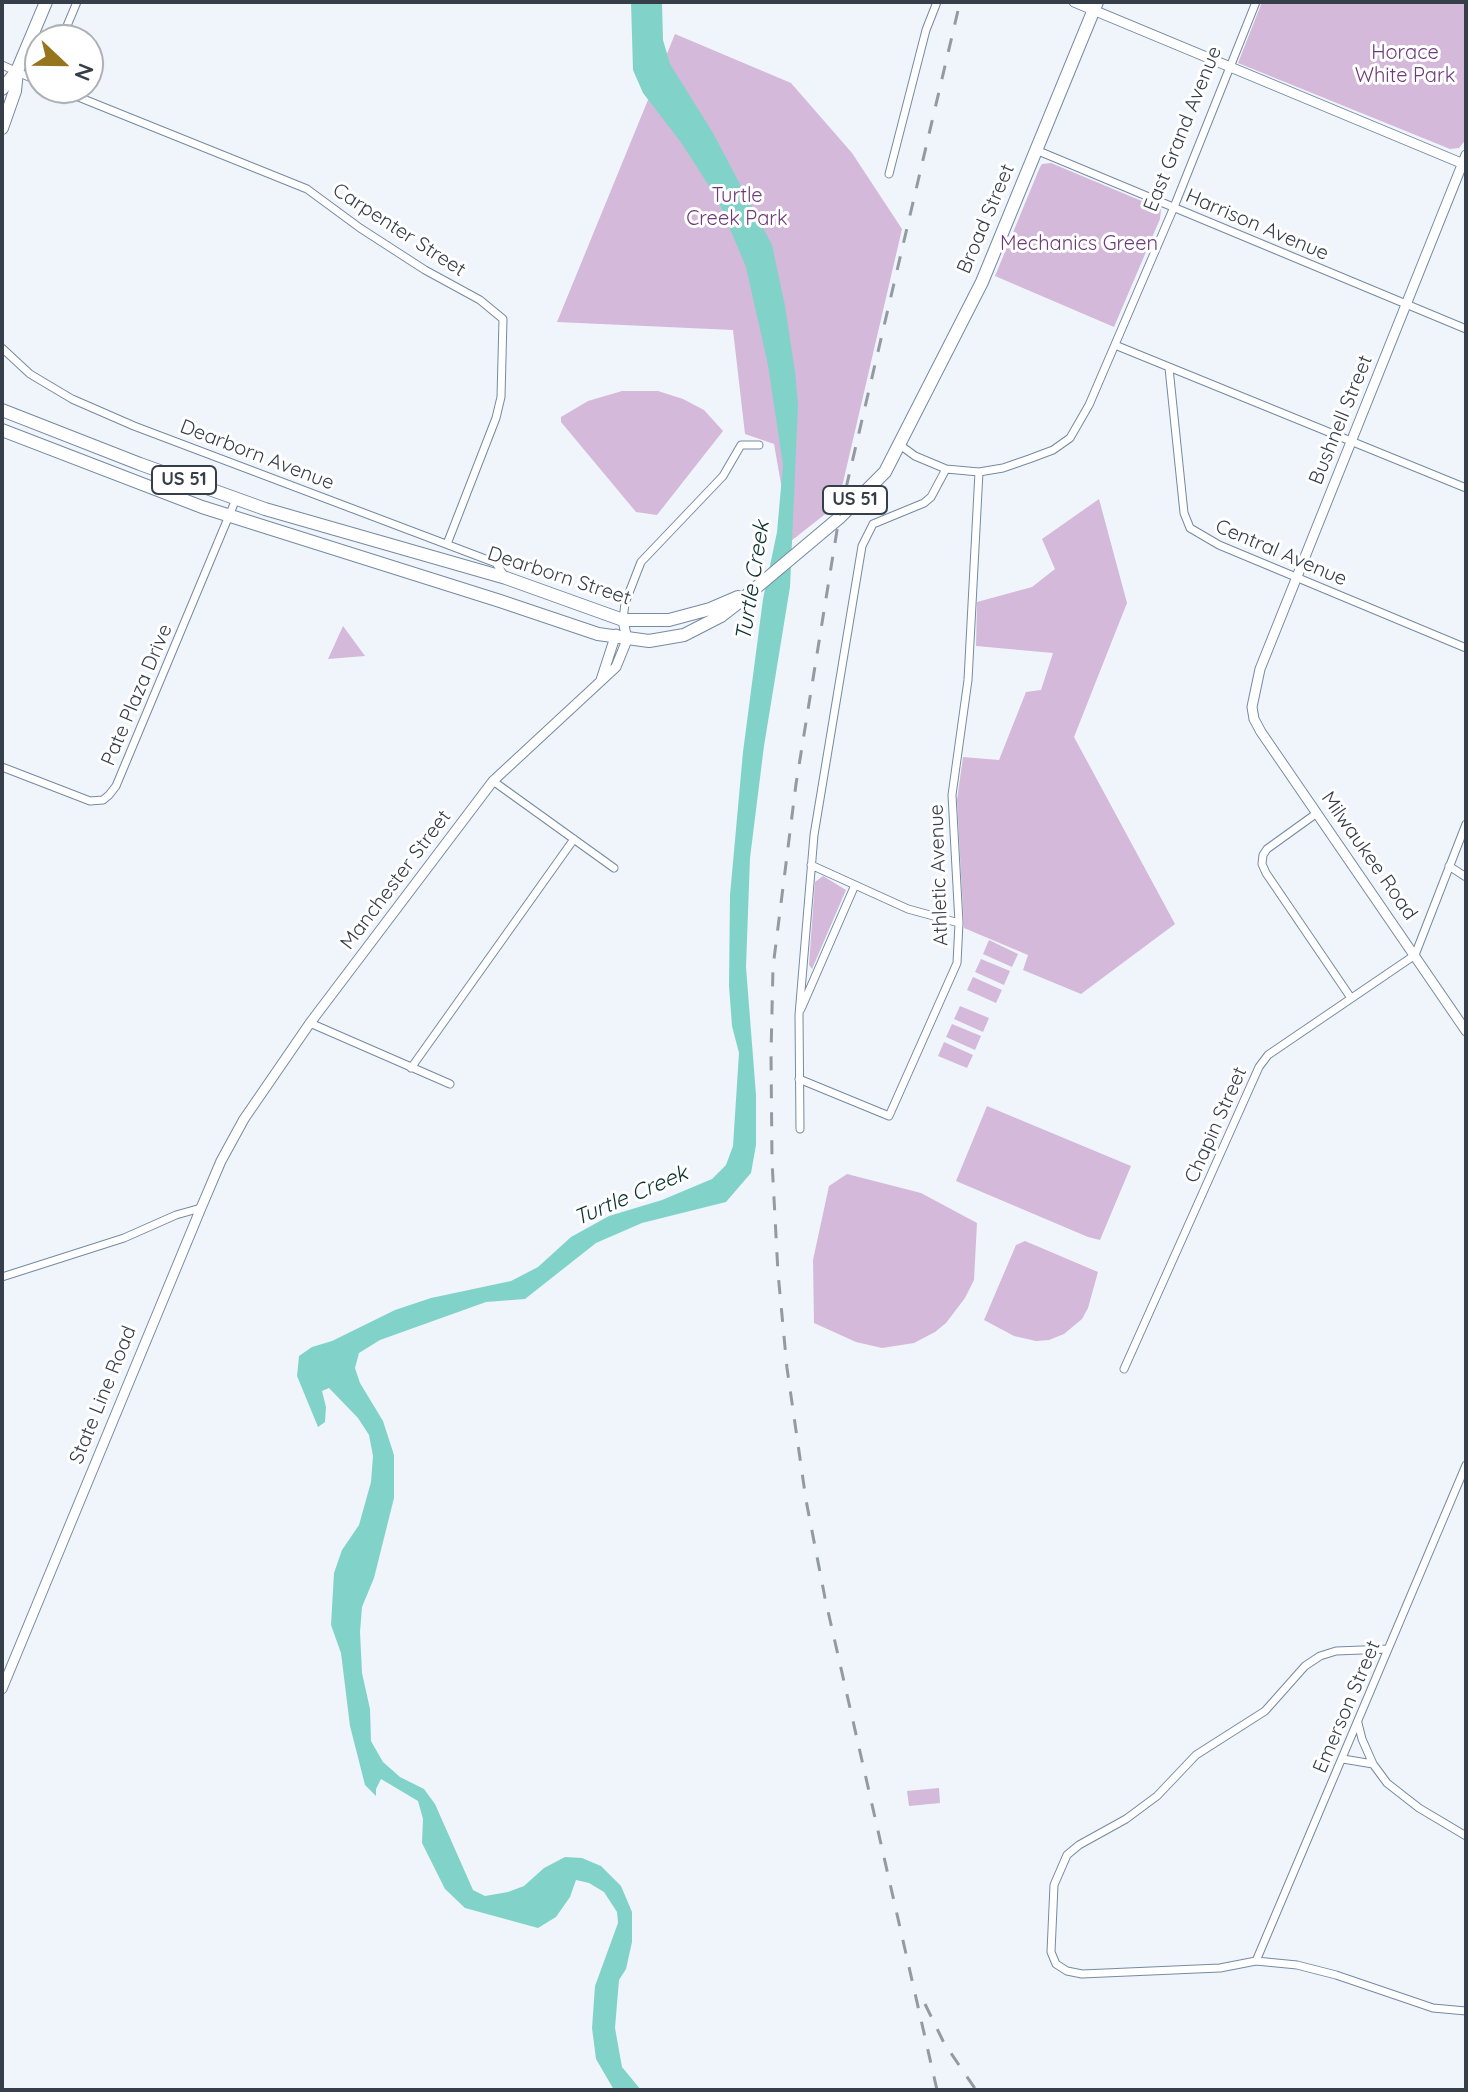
<!DOCTYPE html>
<style>
body{margin:0}
#map{position:relative;width:1468px;height:2092px;overflow:hidden;background:#f0f5fb;font-family:Quicksand,sans-serif}
canvas{display:block}
.frame{position:absolute;inset:0;border:4px solid #353e49;pointer-events:none}
.north{position:absolute;left:24px;top:24px;width:80px;height:80px;box-sizing:border-box;background:#fff;border:2px solid #aeb2b6;border-radius:50%;rotate:112deg;font-size:22px;font-weight:700;line-height:32px;text-align:center;color:#353e49}
.north::after{content:'';display:block;margin:auto;width:28px;height:36px;background:#96751d;clip-path:polygon(50% 0,100% 100%,50% 72%,0 100%)}
</style>
<div id="map">
<canvas width="1468" height="2092"></canvas>
<div class="frame"></div>
<div class="north">N</div>
</div>
<script>
const ctx = document.querySelector('canvas').getContext('2d');
ctx.lineJoin = 'round';
function paint(path, color) {
  ctx.fillStyle = color;
  ctx.fill(path, 'evenodd');
}
function toPath(rows) {
  const path = new Path2D();
  for (const r of rows) {
    path.moveTo(r[0], r[1]);
    for (let i = 2; i < r.length; i += 2) path.lineTo(r[i], r[i + 1]);
  }
  return path;
}
function strokePath(path, color, width, dash) {
  ctx.strokeStyle = color;
  ctx.lineWidth = width;
  ctx.lineCap = dash ? 'butt' : 'round';
  ctx.setLineDash(dash || []);
  ctx.stroke(path);
}
function write(font, color, halo, rows, align = 'center') {
  ctx.font = font + ' Quicksand,sans-serif';
  ctx.lineWidth = 6;
  ctx.setLineDash([]);
  ctx.textBaseline = 'middle';
  ctx.strokeStyle = halo;
  ctx.fillStyle = color;
  for (const [text, x, y, turn = 0] of rows) {
    ctx.save();
    ctx.translate(x, y);
    ctx.rotate((+turn || 0) * Math.PI / 180);
    ctx.textAlign = isNaN(turn) ? turn : align;
    if (halo) ctx.strokeText(text, 0, 0);
    ctx.fillText(text, 0, 0);
    ctx.restore();
  }
}
paint(toPath([
 [1262,2,1466,2,1464,142,1459,148,1450,149,1238,63],
 [675,34,791,83,852,153,902,229,838,504,791,541,774,444,745,434,733,330,557,322],
 [1051,163,1161,209,1160,219,1114,327,995,276,1040,167,1042,164],
 [622,391,658,391,683,399,704,410,723,431,657,515,636,512,561,422,561,417,588,401],
 [1099,499,1127,603,1074,737,1175,924,1081,994,1023,970,1028,955,964,928,957,800,963,757,999,760,1026,692,1041,690,1053,653,976,646,977,602,1032,587,1055,569,1042,539],
 [343,626,365,656,328,659],
 [823,876,846,890,812,969,809,965,815,882],
 [989,940,1018,954,1012,967,983,954],
 [981,959,1010,971,1004,985,975,972],
 [973,977,1002,990,996,1003,967,990],
 [960,1006,989,1018,983,1032,954,1019],
 [952,1024,981,1036,975,1050,946,1037],
 [944,1042,973,1055,967,1068,938,1056],
 [987,1106,1131,1166,1100,1240,1088,1237,956,1181],
 [847,1174,921,1193,977,1223,974,1280,965,1298,946,1323,935,1332,914,1343,882,1348,856,1342,814,1323,813,1260,829,1186],
 [1025,1241,1098,1272,1088,1308,1082,1319,1064,1334,1049,1340,1036,1341,1014,1336,984,1320,1016,1245],
 [939,1788,940,1803,909,1806,907,1791]
]), '#d4b9da');
paint(toPath([
 [631,2,662,2,663,40,670,64,713,133,772,245,785,306,795,372,798,405,790,587,764,746,750,858,746,967,756,1095,756,1145,751,1173,726,1202,642,1223,596,1243,525,1299,486,1302,380,1340,359,1353,355,1368,360,1383,383,1421,394,1455,394,1498,374,1578,362,1607,360,1632,362,1673,370,1709,371,1741,383,1762,400,1777,424,1789,435,1804,473,1890,485,1896,508,1892,524,1886,544,1868,565,1857,582,1858,601,1866,621,1886,632,1912,632,1942,626,1969,619,1980,615,2028,622,2067,641,2090,614,2090,596,2059,592,2028,595,1986,618,1923,617,1912,604,1892,589,1883,576,1880,570,1897,556,1917,538,1928,465,1908,445,1889,422,1843,423,1819,418,1801,381,1779,376,1789,376,1796,365,1785,350,1726,341,1653,331,1625,334,1573,342,1550,359,1525,371,1482,373,1456,369,1435,358,1418,329,1388,322,1391,326,1407,325,1422,318,1427,297,1376,299,1356,312,1347,332,1341,395,1310,431,1298,511,1281,538,1267,571,1237,609,1216,662,1200,712,1179,726,1165,733,1146,739,1053,732,1026,729,986,730,895,743,752,763,599,777,532,783,465,768,365,746,267,717,198,680,141,643,93,633,70]
]), '#81d3c9');
const minor = toPath([
 [61,40,77,2],
 [2,65,40,82],
 [56,88,307,189,360,228,425,270,480,300,503,319,501,397,496,418,447,544],
 [1036,150,1466,329],
 [889,174,926,30,937,2],
 [1115,345,1466,488],
 [2,348,30,374,72,399,134,426,496,563,505,577],
 [1169,368,1184,513,1190,528,1219,545,1466,648],
 [900,445,915,456,946,469,979,472,1003,468,1029,459,1053,450,1070,438,1089,405,1174,207,1256,2],
 [623,620,625,603,641,562,723,476,741,445,759,445],
 [2,767,90,801,103,800,109,795,116,786,236,499],
 [493,781,614,868],
 [1317,813,1267,849,1263,855,1262,864,1266,873,1351,998],
 [811,865,908,909,959,923],
 [1449,866,1466,877],
 [801,1009,855,885],
 [310,1023,450,1084],
 [411,1068,574,839],
 [799,1079,889,1116,957,963,959,923,952,795,968,680,979,472],
 [800,1129,799,1015,814,835,862,546,873,524,924,503,931,497,946,469],
 [2,1277,124,1238,176,1215,201,1208],
 [1124,1369,1259,1067,1268,1055,1415,955,1466,824],
 [1388,1649,1336,1651,1320,1656,1305,1666,1265,1711,1196,1755,1157,1796,1126,1819,1079,1845,1067,1855,1054,1885,1051,1952,1056,1964,1067,1971,1082,1974,1220,1968,1256,1961,1297,1965,1336,1975,1433,2008,1466,2011],
 [1358,1723,1362,1739,1373,1764,1387,1783,1419,1808,1466,1836],
 [1343,1759,1373,1764],
 [1256,1961,1466,1465]
]);
const tertiary = toPath([
 [1074,2,1466,165],
 [1466,155,1260,669,1252,707,1254,719,1261,732,1466,1031],
 [601,680,616,634],
 [2,1689,201,1208,221,1161,244,1119,310,1023,493,781,616,667,627,640,623,620]
]);
const primary = toPath([
 [2,89,17,71],
 [2,128,15,91,17,71,46,2],
 [2,410,140,464,265,509,506,578,623,620,669,620,710,609,738,597],
 [2,430,202,507,500,601,598,634,649,641,684,635,721,616,739,602,839,518,885,472,982,282,1097,2]
]);
strokePath(minor, '#758aa3', 9);
strokePath(tertiary, '#758aa3', 11);
strokePath(primary, '#758aa3', 14);
strokePath(minor, '#fff', 7);
strokePath(tertiary, '#fff', 9);
strokePath(primary, '#fff', 12);
strokePath(toPath([
 [925,2004,944,2043,976,2090],
 [937,2090,825,1598,806,1500,787,1368,778,1273,772,1161,771,1054,773,967,796,784,839,518,960,2]
]), '#939aa2', 3, [14, 14]);
for (const [x, y, w] of [
 [184,480,64],
 [855,500,64]
]) {
  const box = new Path2D();
  box.roundRect(x - w / 2, y - 14, w, 28, 6);
  ctx.fillStyle = '#fff';
  ctx.fill(box);
  strokePath(box, '#353e49', 2);
}
write('bold 18px', '#353e49', null, [
 ["US 51",184,480],
 ["US 51",855,500]
]);
write('20px', '#6d3b79', '#fff', [
 ["Horace",1405,53],
 ["White Park",1405,76],
 ["Turtle",737,196],
 ["Creek Park",737,219],
 ["Mechanics Green",1079,244]
]);
write('20px', '#353e49', '#fff', [
 ["East Grand Avenue",1183,129,-68],
 ["Broad Street",986,219,-67],
 ["Harrison Avenue",1257,225,23],
 ["Carpenter Street",399,230,33],
 ["Bushnell Street",1341,420,-68],
 ["Dearborn Avenue",257,455,21],
 ["Central Avenue",1281,553,23],
 ["Dearborn Street",559,576,18],
 ["Pate Plaza Drive",137,695,-67],
 ["Milwaukee Road",1369,856,55],
 ["Athletic Avenue",939,875,-92],
 ["Manchester Street",396,880,-53],
 ["Chapin Street",1216,1125,-66],
 ["State Line Road",103,1395,-68],
 ["Emerson Street",1347,1707,-67]
]);
write('italic 22px', '#09322e', '#fff', [
 ["Turtle Creek",753,581,-81],
 ["Turtle Creek",631,1196,-23]
]);
</script>
